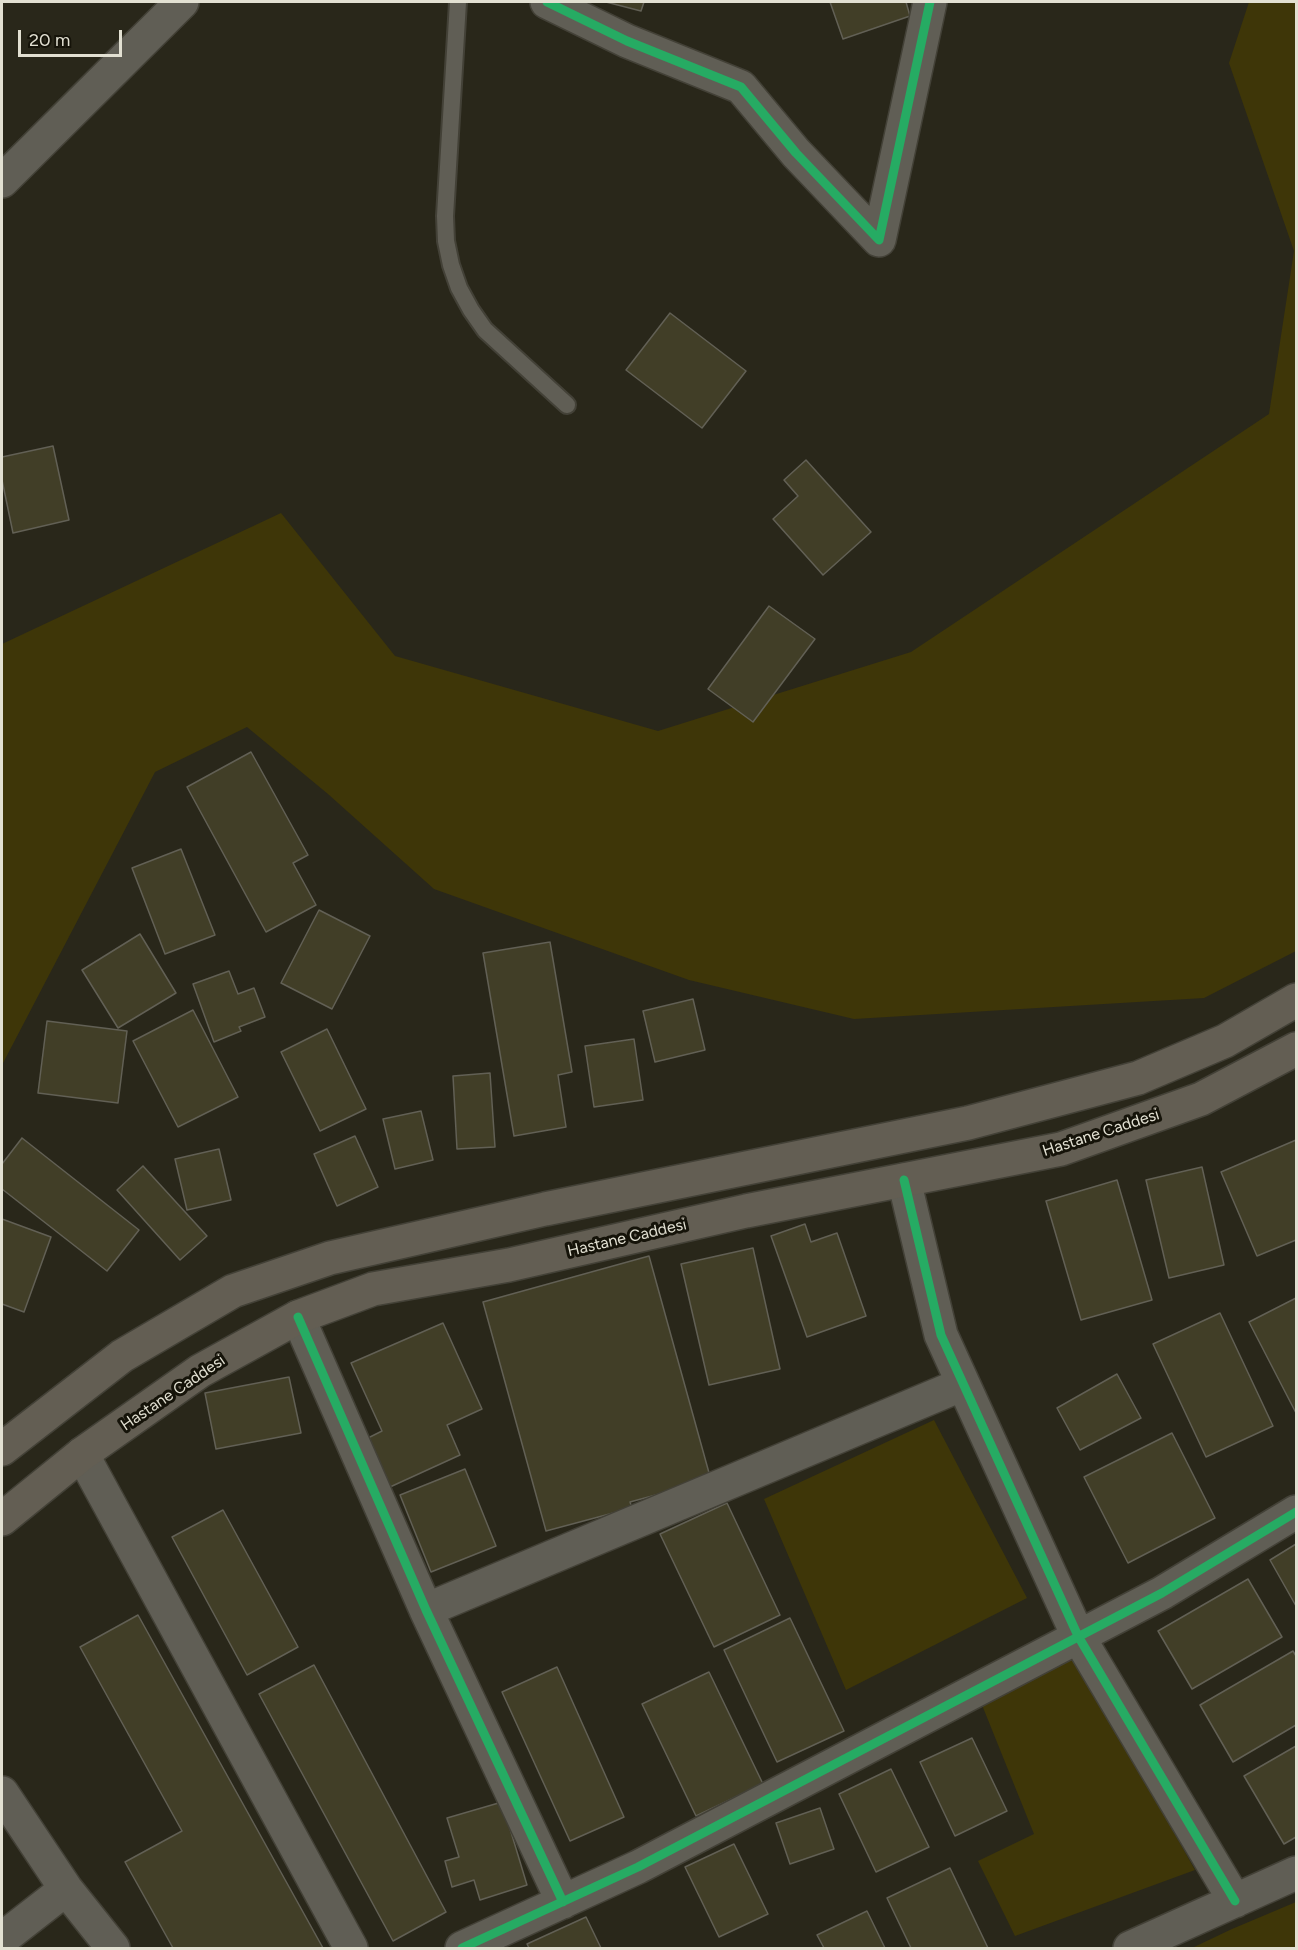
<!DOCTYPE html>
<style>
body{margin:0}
#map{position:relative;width:1298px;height:1950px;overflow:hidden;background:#29271a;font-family:Figtree,sans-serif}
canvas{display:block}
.frame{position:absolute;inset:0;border:3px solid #e2e0d2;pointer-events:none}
.scale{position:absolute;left:18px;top:30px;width:104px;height:27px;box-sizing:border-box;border:3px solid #e2e0d2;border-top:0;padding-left:8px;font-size:18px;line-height:21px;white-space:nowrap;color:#e2e0d2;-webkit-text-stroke:4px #151309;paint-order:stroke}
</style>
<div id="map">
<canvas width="1298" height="1950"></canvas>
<div class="frame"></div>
<div class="scale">20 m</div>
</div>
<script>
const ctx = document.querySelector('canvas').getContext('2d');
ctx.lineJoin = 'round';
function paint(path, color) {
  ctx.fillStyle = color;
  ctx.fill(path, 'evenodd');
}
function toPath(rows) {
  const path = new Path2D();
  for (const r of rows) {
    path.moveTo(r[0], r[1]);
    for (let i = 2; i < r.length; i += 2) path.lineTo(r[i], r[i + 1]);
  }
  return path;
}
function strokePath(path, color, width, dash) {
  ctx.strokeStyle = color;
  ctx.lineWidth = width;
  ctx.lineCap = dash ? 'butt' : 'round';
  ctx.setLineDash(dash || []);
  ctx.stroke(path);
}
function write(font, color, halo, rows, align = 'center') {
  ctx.font = font + ' Figtree,sans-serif';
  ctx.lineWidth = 6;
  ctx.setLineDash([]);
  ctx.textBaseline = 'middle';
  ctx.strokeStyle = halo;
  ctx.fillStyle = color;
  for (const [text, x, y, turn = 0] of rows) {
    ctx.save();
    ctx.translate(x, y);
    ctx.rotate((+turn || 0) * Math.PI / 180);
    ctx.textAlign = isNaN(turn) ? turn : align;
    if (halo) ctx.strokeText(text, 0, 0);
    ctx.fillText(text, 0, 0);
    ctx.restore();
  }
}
paint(toPath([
 [1249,2,1296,2,1296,951,1204,998,854,1019,689,980,434,889,328,794,247,727,155,772,2,1065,2,644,281,513,395,656,658,731,911,652,1269,414,1294,251,1229,63],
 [934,1420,1027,1598,846,1690,764,1499],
 [1074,1654,1195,1870,1015,1936,978,1861,1034,1834,982,1705],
 [1296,1902,1296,1948,1192,1948,1232,1929]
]), '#3e3608');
const building = toPath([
 [606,2,644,2,641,11,606,2],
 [830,2,906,2,910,16,843,39,830,2],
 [670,313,746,371,702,428,626,370,670,313],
 [53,446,69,520,13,533,2,480,2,457,53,446],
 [806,460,871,532,823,575,773,519,798,496,784,480,806,460],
 [769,606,815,639,753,722,708,689,769,606],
 [251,752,308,855,293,863,316,905,266,932,187,787,251,752],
 [181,849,215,935,165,954,132,868,181,849],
 [319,910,370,936,332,1009,281,983,319,910],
 [140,934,176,993,118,1028,82,970,140,934],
 [550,942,572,1072,558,1075,566,1127,514,1136,483,953,550,942],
 [229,971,238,994,254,988,265,1017,239,1027,241,1031,214,1042,193,984,229,971],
 [693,999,705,1050,655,1062,643,1011,693,999],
 [193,1010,238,1097,178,1127,133,1041,193,1010],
 [47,1021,127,1031,118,1103,38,1093,47,1021],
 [327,1029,366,1109,320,1131,281,1052,327,1029],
 [634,1039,643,1100,594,1107,585,1046,634,1039],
 [490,1073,495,1147,457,1149,453,1076,490,1073],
 [421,1111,433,1160,395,1169,383,1119,421,1111],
 [355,1136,378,1187,337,1206,314,1154,355,1136],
 [22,1138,139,1230,107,1271,2,1189,2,1164,22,1138],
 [1296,1140,1296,1240,1257,1256,1221,1172,1296,1140],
 [219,1149,231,1200,187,1210,175,1159,219,1149],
 [143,1166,207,1236,180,1260,117,1190,143,1166],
 [1202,1167,1224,1265,1169,1278,1146,1180,1202,1167],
 [1117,1180,1152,1300,1081,1320,1046,1201,1117,1180],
 [2,1219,51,1237,24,1312,2,1304,2,1219],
 [805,1224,811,1242,837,1233,866,1316,807,1337,771,1236,805,1224],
 [753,1248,780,1369,709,1385,681,1264,753,1248],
 [649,1256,711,1480,630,1502,632,1508,546,1531,483,1302,649,1256],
 [1296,1298,1296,1413,1249,1322,1296,1298],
 [1220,1313,1273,1426,1206,1457,1153,1344,1220,1313],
 [443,1323,482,1409,447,1425,460,1455,390,1487,368,1438,382,1431,351,1363,443,1323],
 [1117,1374,1141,1418,1080,1450,1057,1408,1117,1374],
 [289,1377,301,1433,216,1449,205,1393,289,1377],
 [1172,1433,1215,1518,1128,1563,1084,1477,1172,1433],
 [465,1469,496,1546,431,1572,400,1495,465,1469],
 [727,1503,780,1615,714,1647,660,1534,727,1503],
 [223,1510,298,1647,247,1675,172,1537,223,1510],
 [1296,1544,1296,1606,1270,1560,1296,1544],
 [1248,1579,1282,1637,1192,1689,1158,1631,1248,1579],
 [138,1615,323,1948,173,1948,125,1862,182,1831,80,1647,138,1615],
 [790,1618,844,1731,777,1762,724,1650,790,1618],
 [1293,1651,1296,1656,1296,1725,1233,1762,1200,1705,1293,1651],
 [314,1665,446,1912,393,1941,259,1694,314,1665],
 [557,1667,624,1817,570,1841,502,1692,557,1667],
 [709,1672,763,1784,696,1816,642,1704,709,1672],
 [972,1738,1007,1811,955,1836,920,1762,972,1738],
 [1296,1746,1296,1837,1284,1844,1244,1776,1296,1746],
 [891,1769,929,1847,876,1872,839,1794,891,1769],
 [502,1802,527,1885,480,1900,474,1880,452,1887,445,1861,459,1857,447,1818,502,1802],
 [820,1808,834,1849,790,1864,776,1823,820,1808],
 [734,1844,768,1914,719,1937,685,1867,734,1844],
 [950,1868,988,1948,911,1948,887,1898,950,1868],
 [867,1911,885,1948,824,1948,817,1935,867,1911],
 [586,1917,601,1948,529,1948,527,1944,586,1917]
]);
paint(building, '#413e27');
strokePath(building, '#626055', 1.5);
const lane = toPath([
 [458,2,445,216,446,241,451,265,459,288,471,310,485,330,567,405]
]);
const street = toPath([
 [547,2,627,41,741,87,796,153,879,240,930,2],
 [2,181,182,2],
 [904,1180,941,1335,1078,1636,1235,1901],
 [298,1317,426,1610,563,1902],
 [82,1454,351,1948],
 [426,1610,963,1384],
 [2,1793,66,1889,113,1948],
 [2,1939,66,1889],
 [462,1948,638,1867,1162,1593,1296,1512],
 [1130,1948,1296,1873]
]);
const secondary = toPath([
 [2,1449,122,1356,233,1291,330,1258,545,1209,968,1123,1138,1078,1225,1041,1296,1000],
 [2,1519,82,1454,200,1371,298,1317,373,1289,509,1265,746,1211,1061,1149,1201,1099,1296,1049]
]);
strokePath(lane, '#434137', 20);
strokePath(street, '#434137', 36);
strokePath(secondary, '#434137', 36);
strokePath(lane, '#605e55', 16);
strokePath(street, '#605e55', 33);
strokePath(secondary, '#635e53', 33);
strokePath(toPath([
 [547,2,627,41,741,87,796,153,879,240,930,2],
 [904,1180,941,1335,1078,1636,1235,1901],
 [298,1317,426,1610,563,1902],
 [462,1948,638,1867,1162,1593,1296,1512]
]), '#26ab63', 9);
write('16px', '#e2e0d2', '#151309', [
 ["Hastane Caddesi",1101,1133,-18],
 ["Hastane Caddesi",627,1238,-13],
 ["Hastane Caddesi",173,1393,-34]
]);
</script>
